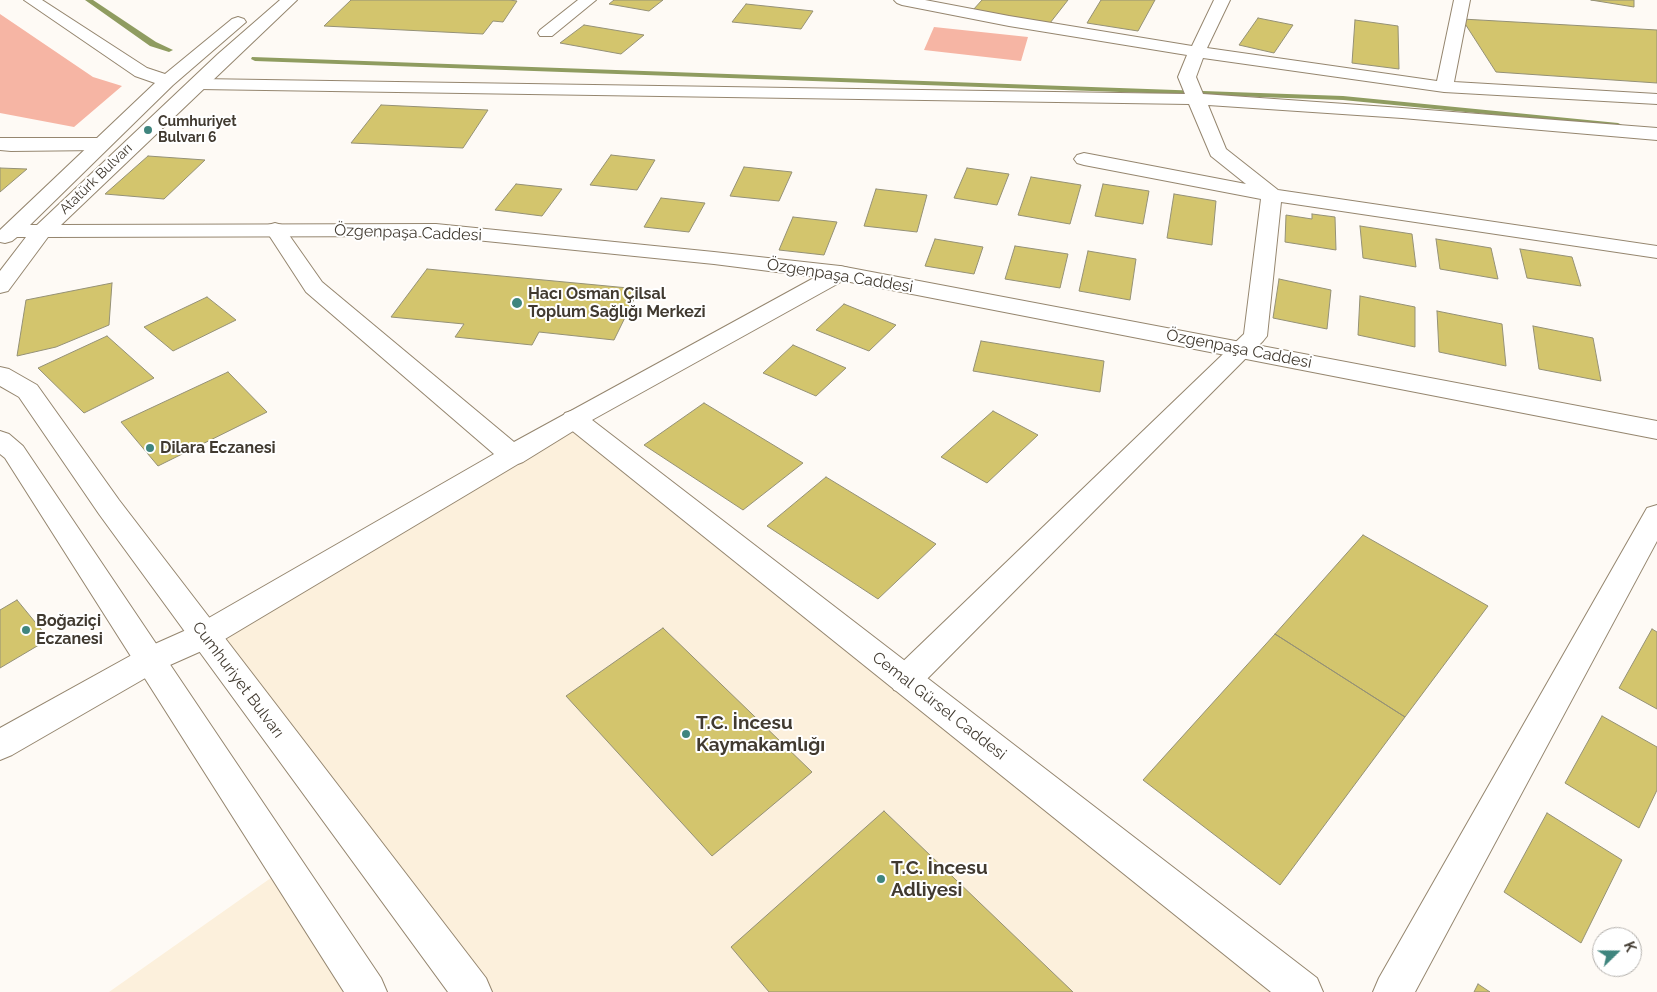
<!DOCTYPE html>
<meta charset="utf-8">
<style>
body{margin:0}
#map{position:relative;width:1657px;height:992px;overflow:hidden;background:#fefaf5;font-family:Raleway,sans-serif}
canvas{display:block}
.north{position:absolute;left:1592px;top:927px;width:50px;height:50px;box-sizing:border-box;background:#fff;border:1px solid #b3b0ac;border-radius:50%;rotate:68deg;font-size:14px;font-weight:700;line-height:20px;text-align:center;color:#413a30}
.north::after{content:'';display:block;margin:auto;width:18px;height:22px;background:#3f857e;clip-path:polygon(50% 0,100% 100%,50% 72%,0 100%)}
</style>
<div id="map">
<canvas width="1657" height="992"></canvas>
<div class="north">K</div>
</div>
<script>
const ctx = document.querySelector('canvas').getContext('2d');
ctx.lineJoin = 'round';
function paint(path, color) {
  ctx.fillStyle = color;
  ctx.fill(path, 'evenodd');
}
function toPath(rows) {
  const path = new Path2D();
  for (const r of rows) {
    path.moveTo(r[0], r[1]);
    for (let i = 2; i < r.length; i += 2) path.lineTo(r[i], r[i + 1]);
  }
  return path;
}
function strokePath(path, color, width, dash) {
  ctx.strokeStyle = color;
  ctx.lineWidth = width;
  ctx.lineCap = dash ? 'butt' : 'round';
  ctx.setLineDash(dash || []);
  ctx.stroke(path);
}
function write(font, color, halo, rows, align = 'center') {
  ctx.font = font + ' Raleway,sans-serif';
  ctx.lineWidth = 4;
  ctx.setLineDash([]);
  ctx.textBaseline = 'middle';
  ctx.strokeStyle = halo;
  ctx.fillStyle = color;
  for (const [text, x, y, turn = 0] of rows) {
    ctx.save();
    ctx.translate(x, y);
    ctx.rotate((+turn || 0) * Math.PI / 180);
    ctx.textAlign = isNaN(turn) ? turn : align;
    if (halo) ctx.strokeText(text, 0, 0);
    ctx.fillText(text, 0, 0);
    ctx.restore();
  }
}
paint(toPath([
 [574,419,1303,992,472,992,204,636],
 [285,868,367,992,109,992]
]), '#fcf0dc');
paint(toPath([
 [0,14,93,77,122,86,74,127,0,113],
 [934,27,1028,37,1021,61,924,50]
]), '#f6b5a4');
paint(toPath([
 [85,0,93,0,156,42,173,50,169,52,150,46,85,0],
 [252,57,1343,96,1618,123,1622,125,1618,127,1343,100,255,61,251,59,252,57]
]), '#8f9c60');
const building = toPath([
 [351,0,509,0,517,1,503,22,493,21,483,34,324,26,351,0],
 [614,0,663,0,649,11,609,4,614,0],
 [982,0,1068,0,1050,23,973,10,982,0],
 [1101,0,1155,0,1138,31,1087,23,1101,0],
 [1591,0,1634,0,1634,7,1591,0],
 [746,4,813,11,801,29,732,22,746,4],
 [1258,18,1293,25,1274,53,1239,45,1258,18],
 [1462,19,1657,30,1657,83,1496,72,1462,19],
 [1355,20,1398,26,1399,69,1352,63,1355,20],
 [584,25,644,35,621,54,560,43,584,25],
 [381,105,488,110,463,148,351,143,381,105],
 [611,155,655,160,637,190,590,185,611,155],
 [148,156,205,160,164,199,105,194,148,156],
 [744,167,792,172,779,201,730,196,744,167],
 [0,168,27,169,0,192,0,168],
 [967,168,1009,174,997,205,954,198,967,168],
 [1031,177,1081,185,1070,224,1018,215,1031,177],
 [516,184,562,189,542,216,495,210,516,184],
 [1103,184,1149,191,1143,224,1095,216,1103,184],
 [876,189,927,195,917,232,864,226,876,189],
 [1174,194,1216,201,1212,245,1167,238,1174,194],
 [661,198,705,203,689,232,644,227,661,198],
 [1312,214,1335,217,1336,250,1285,242,1286,215,1312,219,1312,214],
 [793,217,837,222,824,255,779,250,793,217],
 [1360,226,1412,234,1416,267,1363,258,1360,226],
 [935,239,983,247,974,274,925,266,935,239],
 [1436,239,1491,248,1498,279,1440,269,1436,239],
 [1015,246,1068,254,1060,288,1005,279,1015,246],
 [1520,249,1572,257,1581,286,1527,278,1520,249],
 [1088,251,1136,259,1130,300,1079,291,1088,251],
 [427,269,639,289,614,340,539,332,532,345,455,337,464,324,391,317,427,269],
 [1279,279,1331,290,1327,329,1273,318,1279,279],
 [112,283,109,325,56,347,17,356,26,300,112,283],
 [1360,296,1415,307,1415,347,1358,335,1360,296],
 [207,297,236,320,173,351,144,327,207,297],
 [844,304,896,325,869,351,816,330,844,304],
 [1437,311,1502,324,1506,366,1439,352,1437,311],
 [1533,326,1593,338,1601,381,1539,369,1533,326],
 [107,336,154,378,84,413,38,368,107,336],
 [981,341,1104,361,1100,392,973,371,981,341],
 [793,345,846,368,816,396,763,373,793,345],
 [228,372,267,412,158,466,121,422,228,372],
 [704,403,803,463,743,510,644,445,704,403],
 [993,411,1038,435,987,483,941,457,993,411],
 [826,477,936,544,878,599,767,526,826,477],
 [1363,535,1488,606,1405,717,1275,634,1363,535],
 [17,600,49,639,0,668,0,610,17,600],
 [663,628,812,772,712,856,566,696,663,628],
 [1652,629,1657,632,1657,709,1619,688,1652,629],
 [1275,634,1405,717,1280,885,1143,780,1275,634],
 [1602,716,1657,747,1657,790,1639,828,1565,783,1602,716],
 [884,811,1073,992,769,992,731,947,884,811],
 [1547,813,1622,860,1581,943,1504,892,1547,813],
 [1478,984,1490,992,1474,992,1478,984]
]);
paint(building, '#d3c56d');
strokePath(building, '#959176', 1);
const minor = toPath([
 [578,0,596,0,552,36,540,36,538,33,540,30,578,0],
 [894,0,925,0,1009,16,1192,46,1214,0,1230,0,1207,48,1437,81,1454,0,1470,0,1454,82,1657,94,1657,104,1444,92,1203,58,1196,77,1203,94,1402,108,1657,128,1657,140,1402,118,1208,105,1226,149,1278,190,1657,246,1657,258,1281,202,1267,336,1263,341,916,690,905,693,894,690,889,680,894,670,1244,334,1261,199,1084,165,1077,163,1074,159,1077,155,1084,153,1246,184,1211,156,1189,104,199,89,193,88,190,84,193,80,199,79,1185,94,1178,77,1187,55,1009,26,902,5,897,3,894,0],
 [0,138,100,138,107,140,109,144,107,148,100,150,11,151,0,150,0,138],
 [275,223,282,225,322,282,514,442,832,268,840,266,848,268,851,273,848,278,583,425,523,462,518,464,215,645,161,669,12,755,0,760,0,728,139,651,193,627,494,454,306,292,265,229,268,225,275,223],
 [1657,505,1657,541,1415,992,1373,992,1379,978,1647,508,1657,505]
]);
const major = toPath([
 [24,0,42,0,147,68,165,74,232,19,238,17,244,19,246,22,173,85,30,225,37,225,218,54,280,0,297,0,61,225,436,224,714,252,840,266,1657,421,1657,439,840,280,714,264,436,236,48,237,8,291,0,293,0,271,26,237,17,237,12,241,5,243,0,242,0,230,155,83,135,76,24,0],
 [0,367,9,369,37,385,119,500,486,978,492,992,448,992,99,514,19,397,0,386,0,367],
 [574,410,583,413,1317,978,1323,992,1271,992,565,425,561,419,565,413,574,410],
 [0,431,9,434,23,446,381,978,387,992,344,992,5,458,0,454,0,431]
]);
strokePath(minor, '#95866f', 2);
strokePath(major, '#95866f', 2);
paint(minor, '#fff');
paint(major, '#fff');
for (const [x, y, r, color] of [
 [148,130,5,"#3f857e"],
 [517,303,6,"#3f857e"],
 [150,448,5,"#3f857e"],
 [26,630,5,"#3f857e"],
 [686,734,5,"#3f857e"],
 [881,879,5,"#3f857e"]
]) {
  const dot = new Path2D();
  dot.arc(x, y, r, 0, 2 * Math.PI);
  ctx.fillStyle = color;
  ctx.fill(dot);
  strokePath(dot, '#fff', 2);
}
write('bold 14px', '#413a30', '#fff', [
 ["Cumhuriyet",158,122],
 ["Bulvarı 6",158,138]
], 'left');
write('14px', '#413a30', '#fff', [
 ["Atatürk Bulvarı",96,179,-44]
]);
write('16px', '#413a30', '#fff', [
 ["Özgenpaşa Caddesi",408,233,2],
 ["Özgenpaşa Caddesi",840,276,9],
 ["Özgenpaşa Caddesi",1239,349,11],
 ["Cumhuriyet Bulvarı",238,680,53],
 ["Cemal Gürsel Caddesi",939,706,38]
]);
write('bold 16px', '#413a30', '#fff', [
 ["Hacı Osman Çilsal",528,294],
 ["Toplum Sağlığı Merkezi",528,312],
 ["Dilara Eczanesi",160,448],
 ["Boğaziçi",36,621],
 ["Eczanesi",36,639]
], 'left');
write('bold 19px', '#413a30', '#fff', [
 ["T.C. İncesu",696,723],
 ["Kaymakamlığı",696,745],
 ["T.C. İncesu",891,868],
 ["Adliyesi",891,890]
], 'left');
</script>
